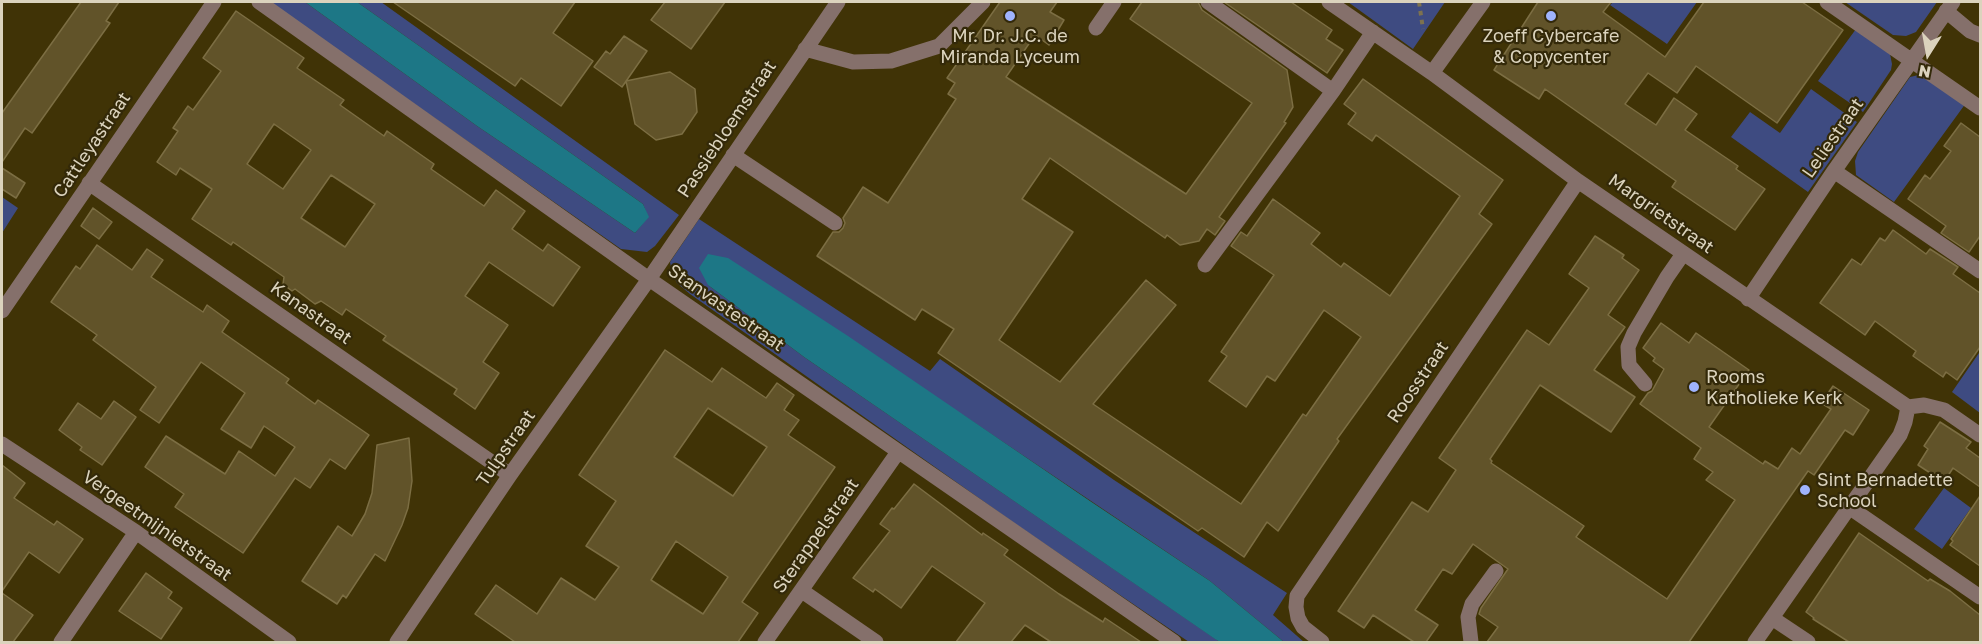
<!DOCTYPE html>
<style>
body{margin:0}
#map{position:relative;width:1982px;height:644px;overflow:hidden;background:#403306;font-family:"Golos Text",sans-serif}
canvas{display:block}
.frame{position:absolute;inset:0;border:3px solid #dbd3bd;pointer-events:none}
.north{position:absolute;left:1898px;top:24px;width:60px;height:60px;-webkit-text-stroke:4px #332909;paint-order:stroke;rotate:191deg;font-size:16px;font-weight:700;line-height:24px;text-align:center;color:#dbd3bd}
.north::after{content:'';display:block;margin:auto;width:21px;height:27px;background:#dbd3bd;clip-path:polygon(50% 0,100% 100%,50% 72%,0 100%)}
</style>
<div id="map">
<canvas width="1982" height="644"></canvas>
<div class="frame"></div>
<div class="north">N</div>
</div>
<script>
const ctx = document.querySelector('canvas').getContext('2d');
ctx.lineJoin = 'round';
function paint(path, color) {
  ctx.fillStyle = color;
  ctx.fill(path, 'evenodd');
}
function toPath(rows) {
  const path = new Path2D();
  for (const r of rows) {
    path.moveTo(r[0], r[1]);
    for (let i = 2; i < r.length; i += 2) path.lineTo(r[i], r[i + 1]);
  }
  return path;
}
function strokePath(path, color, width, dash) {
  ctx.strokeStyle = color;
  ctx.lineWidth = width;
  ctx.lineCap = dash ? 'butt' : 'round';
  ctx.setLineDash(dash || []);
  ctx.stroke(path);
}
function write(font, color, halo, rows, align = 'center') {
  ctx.font = font + ' "Golos Text",sans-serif';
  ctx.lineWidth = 4.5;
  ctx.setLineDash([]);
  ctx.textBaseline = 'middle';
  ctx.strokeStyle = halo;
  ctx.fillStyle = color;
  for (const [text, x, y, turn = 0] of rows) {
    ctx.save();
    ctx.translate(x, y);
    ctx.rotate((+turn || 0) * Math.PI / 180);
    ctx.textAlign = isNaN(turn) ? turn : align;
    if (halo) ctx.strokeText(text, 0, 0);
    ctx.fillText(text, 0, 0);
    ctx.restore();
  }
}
paint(toPath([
 [269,2,305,2,477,126,635,233,648,217,643,204,357,2,381,2,679,215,655,246,647,252,621,249],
 [1348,2,1445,2,1413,49],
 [1613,2,1697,2,1667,44,1610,5],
 [1845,2,1937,2,1916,32,1906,36,1893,35],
 [1856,29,1890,54,1892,64,1891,70,1863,112,1818,81],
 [1923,74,1966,103,1894,202,1856,175,1855,161,1858,152,1910,77],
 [1811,89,1857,122,1808,192,1731,137,1750,112,1780,133],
 [2,197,18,208,2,233],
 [699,219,930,371,940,359,1114,480,1287,593,1273,615,1304,642,1284,642,1210,581,963,415,708,285,804,357,1220,642,1189,642,1017,525,690,294,677,283,672,272,670,262],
 [1979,353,1980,354,1980,413,1952,392],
 [1944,488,1971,508,1942,549,1914,529]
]), '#3e4b81');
paint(toPath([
 [305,2,357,2,643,204,649,217,635,233,477,126],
 [708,254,728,258,848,336,1090,501,1210,581,1284,642,1220,642,1215,639,804,357,708,285,699,268]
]), '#1d7786');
const building = toPath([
 [81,2,119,2,106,21,110,23,32,133,25,128,2,162,2,113,81,2],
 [393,2,575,2,553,33,593,61,561,106,521,78,515,86,393,2],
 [665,2,725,2,691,49,651,20,665,2],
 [1000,2,1057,2,1050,12,1064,20,1049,45,1035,35,1006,77,1186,194,1252,103,1130,19,1142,2,1198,2,1202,10,1287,70,1293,107,1284,122,1286,123,1219,217,1225,221,1215,235,1207,229,1199,241,1180,245,1167,235,1165,238,1050,158,1022,199,1073,232,999,340,1060,382,1146,280,1176,305,1093,404,1241,504,1303,414,1306,416,1361,337,1324,310,1275,381,1267,376,1246,407,1209,381,1227,356,1221,352,1274,275,1231,246,1241,232,1247,236,1273,199,1320,233,1311,244,1341,267,1344,263,1390,296,1460,196,1376,135,1372,141,1348,124,1356,113,1344,104,1363,79,1503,180,1479,214,1492,224,1337,439,1339,441,1278,531,1267,522,1244,557,1202,528,1198,531,938,353,954,329,922,309,915,320,817,256,833,232,839,232,843,228,845,223,843,218,863,187,888,203,956,99,948,94,955,83,947,78,1000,2],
 [1224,2,1291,2,1332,30,1326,39,1343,50,1327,73,1224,2],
 [1538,2,1611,2,1603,12,1665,57,1704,2,1802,2,1843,30,1777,123,1696,66,1677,93,1648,73,1625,104,1656,125,1674,98,1697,114,1685,130,1738,166,1736,169,1765,189,1735,230,1672,187,1676,181,1545,89,1539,99,1494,70,1538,2],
 [236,11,304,58,297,68,344,100,340,105,384,136,387,131,434,164,431,169,484,206,496,190,525,211,512,229,543,251,548,244,580,267,553,306,489,262,465,296,508,325,483,362,499,373,475,409,454,394,457,389,383,340,386,336,346,309,342,315,321,301,315,304,295,289,292,291,283,284,284,277,233,242,231,245,192,219,212,189,180,168,176,175,157,162,178,131,173,128,188,106,193,110,221,71,203,58,236,11],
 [274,124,311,150,283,189,247,164,274,124],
 [331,175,375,204,345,247,301,218,331,175],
 [624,36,647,51,622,87,594,67,606,51,610,54,624,36],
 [670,72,695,89,697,112,682,134,656,140,635,124,626,81,670,72],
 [1961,123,1980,137,1980,236,1969,252,1941,233,1946,226,1908,199,1925,175,1930,179,1951,151,1944,146,1961,123],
 [2,168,25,183,16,198,2,189,2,168],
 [93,208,112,222,99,239,81,226,93,208],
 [1893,230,1926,254,1930,249,1958,267,1953,274,1980,293,1980,347,1957,380,1946,372,1943,377,1913,356,1916,351,1875,321,1865,335,1820,303,1852,259,1861,265,1880,238,1885,241,1893,230],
 [1595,236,1624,255,1622,258,1639,270,1608,315,1625,327,1594,370,1635,397,1611,432,1540,385,1490,459,1492,461,1491,463,1584,526,1576,537,1667,599,1735,500,1706,480,1713,472,1694,459,1701,448,1640,404,1648,393,1652,391,1664,369,1653,361,1655,358,1643,348,1661,323,1689,343,1696,333,1749,370,1709,427,1763,464,1765,461,1778,469,1792,448,1800,454,1831,409,1821,403,1833,386,1869,410,1853,435,1845,430,1814,475,1808,471,1689,642,1487,642,1498,627,1479,614,1481,608,1508,569,1473,544,1452,574,1443,569,1415,610,1438,625,1426,642,1414,642,1373,615,1364,628,1338,611,1412,502,1428,512,1456,470,1439,458,1527,330,1549,345,1589,288,1569,274,1595,236],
 [97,245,132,270,147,249,163,260,151,277,203,312,207,305,229,321,222,332,289,379,286,383,315,404,318,400,369,435,345,469,330,459,310,488,295,478,243,553,175,507,184,494,145,467,166,436,225,474,239,451,275,476,295,447,264,426,251,448,221,429,245,393,201,362,159,423,140,410,156,387,93,340,97,335,51,302,76,266,80,269,97,245],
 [665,350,712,382,722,368,766,398,777,383,794,395,784,410,799,420,788,435,835,467,742,602,758,613,738,642,515,642,475,614,496,585,537,614,561,578,595,600,619,567,586,546,616,501,579,475,665,350],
 [708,408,767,447,733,496,674,457,708,408],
 [676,541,728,577,703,614,651,580,676,541],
 [114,401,136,417,102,465,80,450,82,447,59,430,78,403,101,419,114,401],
 [1940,422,1971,442,1966,448,1980,458,1980,487,1953,468,1944,482,1918,465,1928,449,1924,446,1940,422],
 [409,438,412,481,408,508,402,525,385,561,375,554,346,598,343,595,337,604,302,581,338,526,352,536,365,514,372,493,377,445,409,438],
 [2,465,25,483,14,498,54,525,57,521,83,539,59,573,29,552,2,591,2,465],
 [914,484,982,535,983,533,1008,550,1004,555,1059,594,1103,622,1105,618,1141,642,1051,642,1025,625,1011,642,956,642,985,603,932,566,901,608,875,589,873,592,853,578,890,531,880,524,892,508,894,509,914,484],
 [1980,496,1980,566,1950,545,1953,541,1951,539,1980,496],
 [1859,533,1928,581,1930,579,1950,591,1980,615,1980,642,1849,642,1813,619,1814,618,1806,612,1859,533],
 [146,573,172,592,168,598,182,608,161,639,119,611,146,573],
 [2,593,33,615,13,642,2,642,2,593]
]);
paint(building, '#615329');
strokePath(building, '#7c6e43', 1.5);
strokePath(toPath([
 [1419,2,1423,29]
]), '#7d724f', 4, [4.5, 4.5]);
strokePath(toPath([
 [259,2,649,279,1174,642],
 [1208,2,1333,91],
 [1329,2,1432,73,1578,181,1908,407,1924,405,1944,410,1980,435],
 [1827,2,1980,108],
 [1946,11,1970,31,1980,35],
 [1096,28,1114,2],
 [805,49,853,62,891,61,939,46,983,2],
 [1432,73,1483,2],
 [733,155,835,223],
 [1834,171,1980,271],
 [89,183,510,475],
 [1205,265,1333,91,1373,32],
 [1748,299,1834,171,1953,2],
 [2,311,214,2],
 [1645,384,1629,365,1628,347,1634,333,1667,277,1683,254],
 [2,444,136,532,289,642],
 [1849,507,1980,597],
 [802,591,876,642],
 [1772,618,1808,642],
 [61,642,136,532],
 [397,642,510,475,649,279,838,2],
 [765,642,898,452],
 [1322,642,1303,627,1298,618,1296,607,1297,596,1578,181],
 [1471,642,1468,617,1472,604,1496,571],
 [1755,642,1900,435,1905,422,1908,407]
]), '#85706b', 15);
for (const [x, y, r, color] of [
 [1010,16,6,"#9fb3fd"],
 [1551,16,6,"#9fb3fd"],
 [1694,387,6,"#9fb3fd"],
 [1805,490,6,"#9fb3fd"]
]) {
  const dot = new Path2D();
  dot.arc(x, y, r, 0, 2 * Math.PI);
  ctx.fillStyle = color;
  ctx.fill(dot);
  strokePath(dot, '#332909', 2);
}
write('18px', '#dbd3bd', '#332909', [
 ["Mr. Dr. J.C. de",1010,36],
 ["Miranda Lyceum",1010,57],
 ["Zoeff Cybercafe",1551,36],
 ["& Copycenter",1551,57],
 ["Rooms",1706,377,"left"],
 ["Katholieke Kerk",1706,398,"left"],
 ["Sint Bernadette",1817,480,"left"],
 ["School",1817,501,"left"]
]);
write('18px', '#dbd3bd', '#332909', [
 ["Passiebloemstraat",727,129,-56],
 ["Leliestraat",1833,138,-55],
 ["Cattleyastraat",92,145,-56],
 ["Margrietstraat",1661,214,35],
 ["Stanvastestraat",726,308,35],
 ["Kanastraat",311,313,35],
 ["Roosstraat",1418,382,-56],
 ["Tulpstraat",506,448,-55],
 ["Vergeetmijnietstraat",157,526,35],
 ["Sterappelstraat",816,536,-55]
]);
</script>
